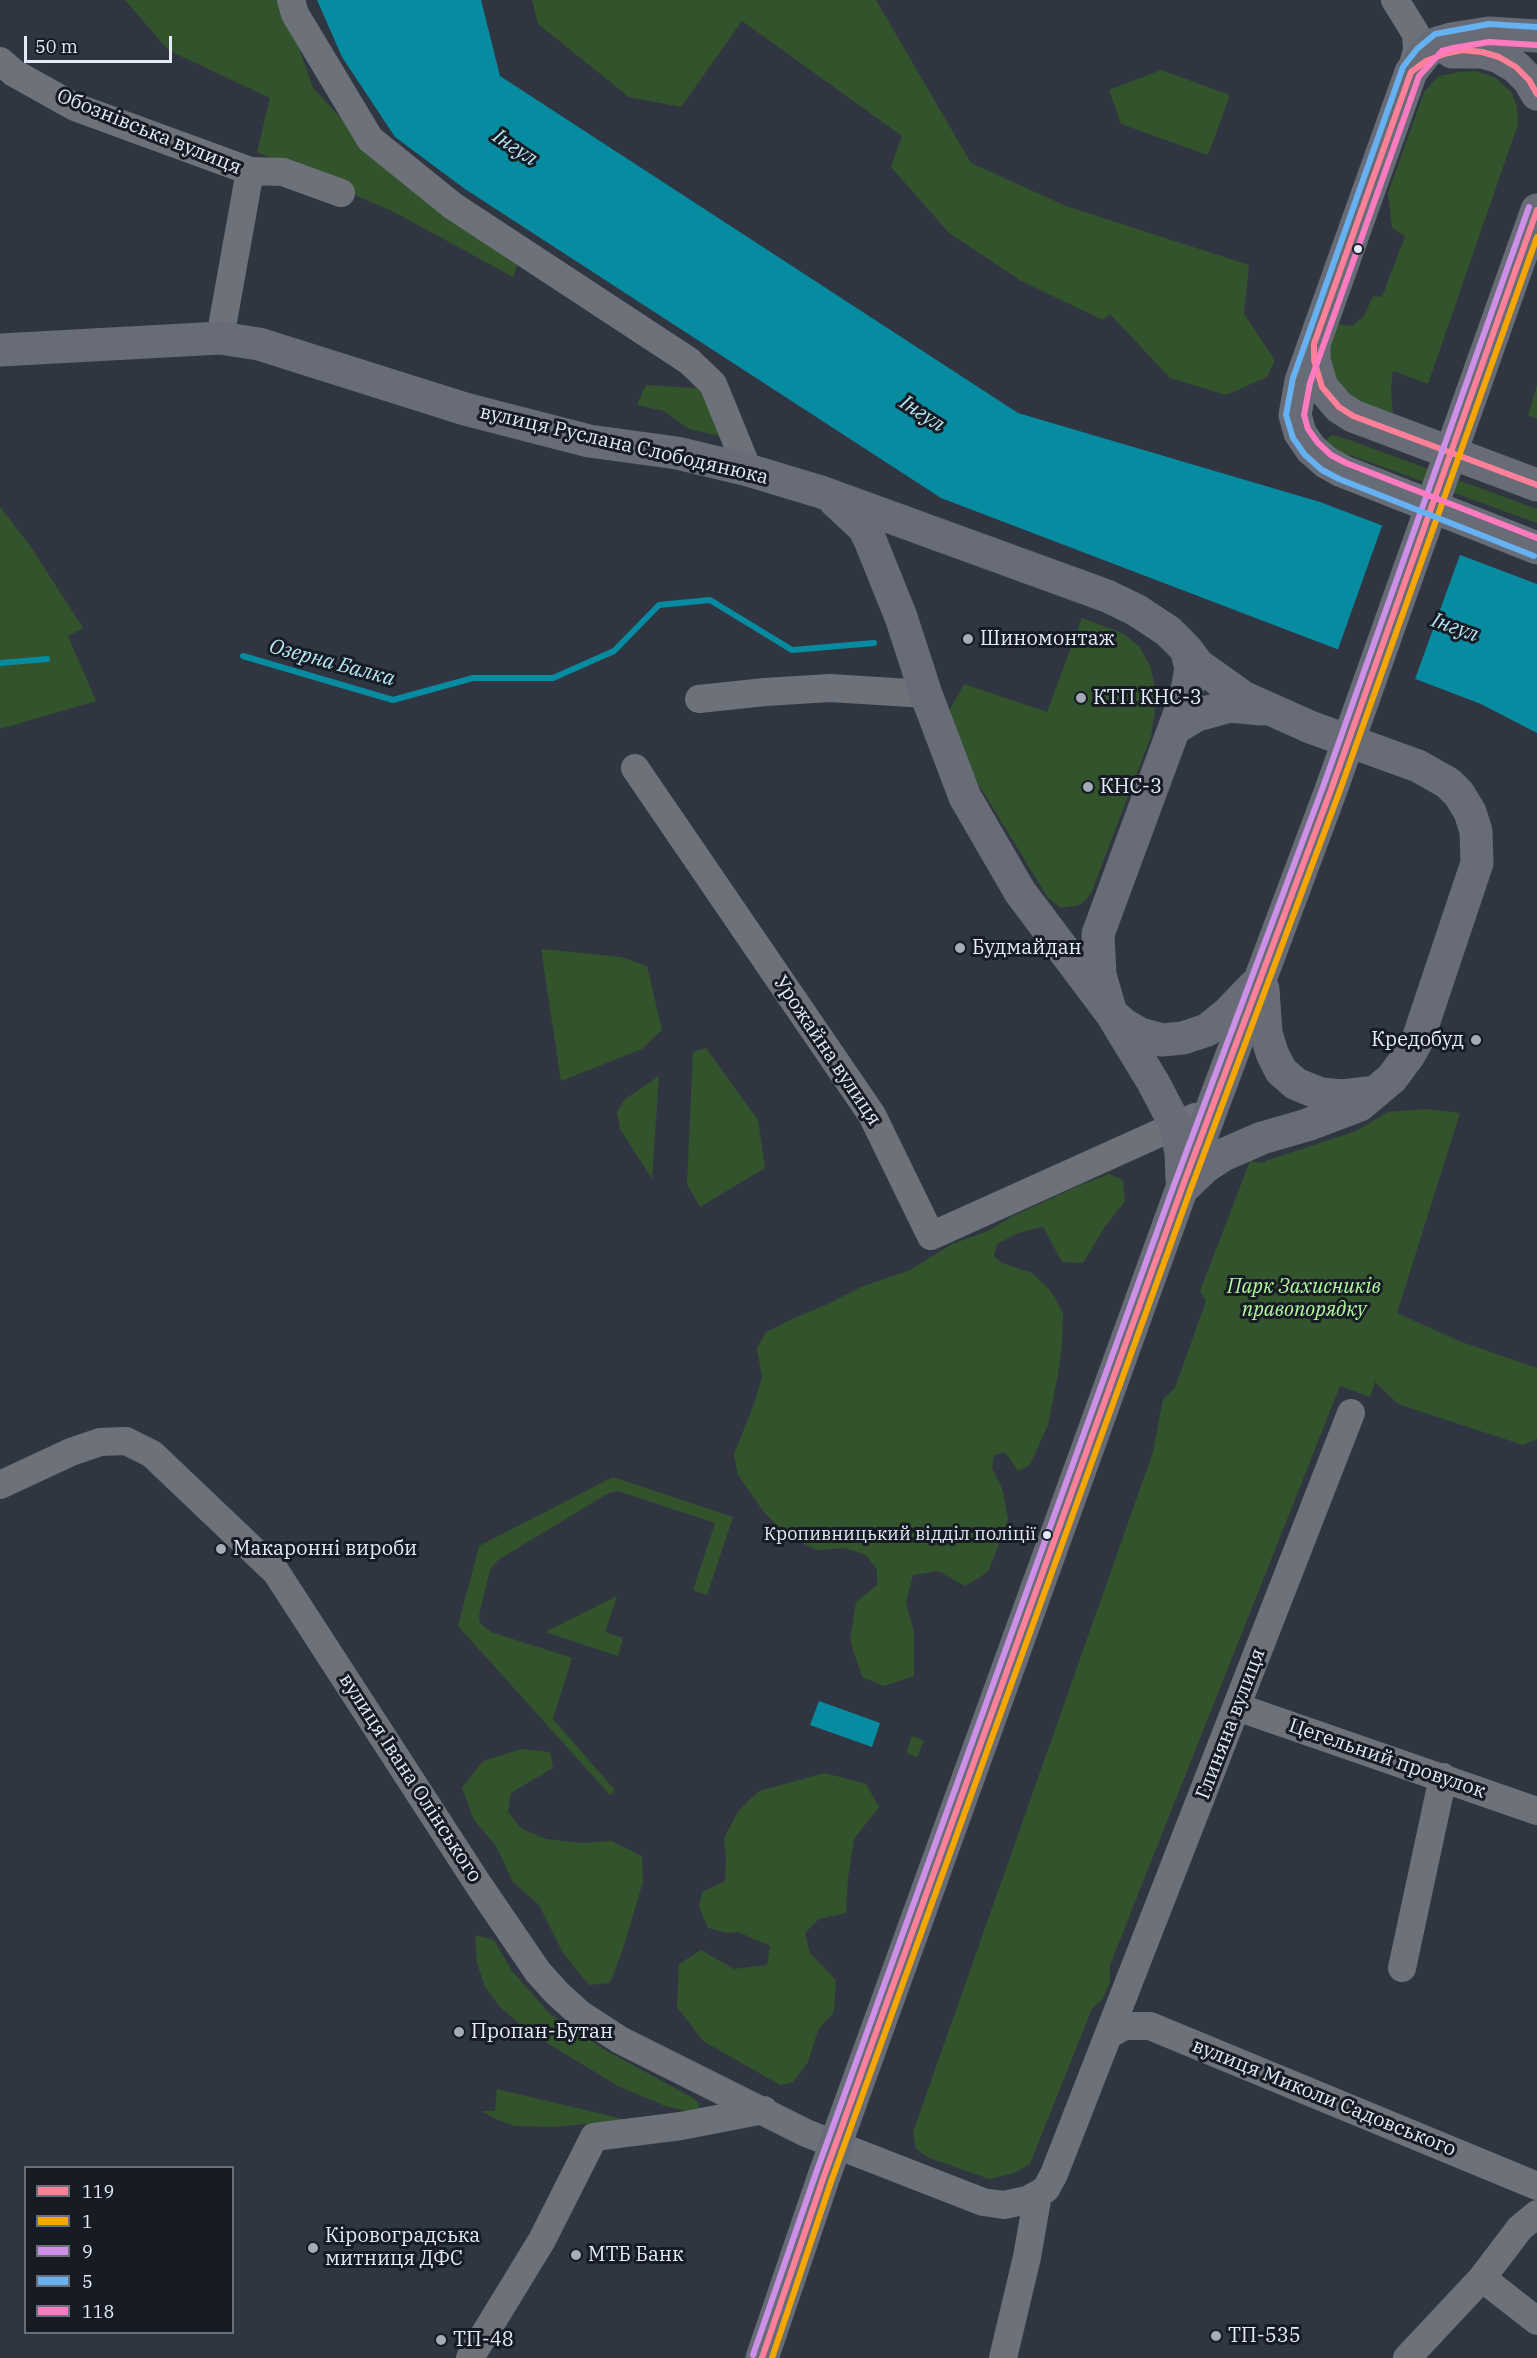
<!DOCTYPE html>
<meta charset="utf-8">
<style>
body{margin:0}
#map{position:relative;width:1537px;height:2358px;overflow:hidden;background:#303641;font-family:"IBM Plex Serif",serif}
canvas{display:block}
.legend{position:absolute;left:24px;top:2166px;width:210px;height:168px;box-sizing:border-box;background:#171b24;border:2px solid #696e78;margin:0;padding:8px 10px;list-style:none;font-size:18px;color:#e4eaf7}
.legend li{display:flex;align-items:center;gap:12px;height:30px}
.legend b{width:30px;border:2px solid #696e78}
.scale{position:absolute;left:24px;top:36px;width:148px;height:27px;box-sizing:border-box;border:3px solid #e4eaf7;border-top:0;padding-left:8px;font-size:18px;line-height:21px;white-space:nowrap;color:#e4eaf7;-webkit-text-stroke:4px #171b24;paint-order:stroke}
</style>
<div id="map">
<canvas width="1537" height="2358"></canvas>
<ul class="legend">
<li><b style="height:8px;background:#ff8098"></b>119</li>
<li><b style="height:8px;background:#f7a600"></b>1</li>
<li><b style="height:8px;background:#ce8fe9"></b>9</li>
<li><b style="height:8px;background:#66b1f2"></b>5</li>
<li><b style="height:8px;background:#fe7ac1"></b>118</li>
</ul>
<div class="scale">50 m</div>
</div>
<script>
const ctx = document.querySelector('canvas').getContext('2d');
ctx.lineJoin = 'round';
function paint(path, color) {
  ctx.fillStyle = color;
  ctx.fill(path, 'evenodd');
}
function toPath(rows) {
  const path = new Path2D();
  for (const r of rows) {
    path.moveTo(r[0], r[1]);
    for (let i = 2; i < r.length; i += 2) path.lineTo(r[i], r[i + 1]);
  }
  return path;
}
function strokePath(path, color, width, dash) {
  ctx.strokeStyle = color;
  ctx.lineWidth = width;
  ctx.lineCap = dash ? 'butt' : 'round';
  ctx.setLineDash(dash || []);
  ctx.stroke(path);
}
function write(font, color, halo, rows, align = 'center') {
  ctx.font = font + ' "IBM Plex Serif",serif';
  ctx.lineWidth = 6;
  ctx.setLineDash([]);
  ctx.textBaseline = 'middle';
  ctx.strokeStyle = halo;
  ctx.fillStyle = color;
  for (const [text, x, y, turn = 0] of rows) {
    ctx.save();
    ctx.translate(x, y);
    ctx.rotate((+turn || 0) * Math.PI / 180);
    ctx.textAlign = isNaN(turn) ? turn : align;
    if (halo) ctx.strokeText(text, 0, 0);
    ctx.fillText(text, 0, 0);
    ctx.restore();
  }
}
paint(toPath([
 [125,0,282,0,313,88,370,149,519,260,513,277,396,213,257,152,270,98,168,50],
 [532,0,876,0,971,163,1066,206,1249,265,1244,314,1275,360,1267,377,1226,395,1170,378,1110,314,1103,320,1021,281,949,233,891,167,902,136,742,21,681,107,629,97,538,24],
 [1161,70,1230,95,1208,155,1121,124,1109,90],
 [1476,71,1496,78,1512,93,1517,107,1518,124,1428,384,1393,371,1391,388,1393,416,1358,401,1340,387,1329,369,1327,352,1338,324,1352,326,1364,316,1373,296,1382,297,1405,236,1392,228,1388,193,1424,92,1439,76,1459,72],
 [646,385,709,389,729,438,689,429,664,411,637,405],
 [1537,385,1537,419,1528,415],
 [1332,435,1344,438,1537,509,1537,523,1339,451,1327,442,1328,438],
 [0,507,31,547,83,628,68,636,96,701,0,729],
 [1082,618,1122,633,1139,646,1151,668,1155,690,1155,711,1151,736,1092,891,1087,899,1079,905,1061,908,1048,898,974,777,948,713,964,684,1047,712],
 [541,949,621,957,647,966,662,1030,642,1049,561,1081],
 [706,1048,758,1120,765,1168,700,1207,687,1184,693,1052],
 [659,1076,652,1179,620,1129,617,1112,625,1099],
 [1426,1109,1460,1113,1397,1313,1459,1341,1537,1368,1537,1439,1523,1445,1398,1404,1375,1382,1370,1397,1340,1386,1110,1965,1110,1982,1102,2000,1092,2009,1030,2164,1014,2173,989,2179,927,2157,916,2149,913,2132,1153,1452,1163,1399,1175,1388,1206,1301,1200,1291,1250,1161,1264,1163,1268,1160,1356,1131,1388,1112],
 [1109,1174,1123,1180,1125,1201,1104,1228,1083,1263,1062,1262,1043,1227,1021,1232,997,1244,994,1256,1002,1263,1032,1273,1050,1290,1063,1313,1062,1345,1058,1374,1048,1425,1030,1465,1018,1471,1005,1452,994,1455,992,1468,1003,1491,1008,1520,988,1572,965,1586,938,1571,913,1575,906,1602,914,1632,914,1676,884,1686,862,1677,850,1640,856,1602,877,1585,877,1570,866,1555,845,1548,817,1550,787,1536,763,1511,738,1475,734,1454,755,1401,762,1377,757,1348,766,1332,792,1319,830,1303,861,1287,910,1270,952,1244,988,1231,1013,1216,1078,1186],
 [613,1477,733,1517,707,1595,693,1590,715,1523,618,1491,607,1494,498,1560,490,1570,479,1616,480,1623,491,1632,572,1658,553,1719,615,1790,610,1795,458,1626,479,1546],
 [617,1596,605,1632,623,1638,618,1656,545,1632],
 [912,1736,924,1741,917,1757,906,1753],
 [522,1749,550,1752,553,1768,511,1793,508,1812,522,1829,546,1839,581,1843,612,1841,642,1856,643,1882,622,1952,610,1983,589,1985,563,1953,539,1905,513,1882,496,1846,474,1820,462,1788,483,1761],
 [825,1773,866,1784,879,1807,854,1839,848,1879,846,1913,819,1919,805,1933,810,1953,836,1980,834,2012,818,2030,808,2062,793,2082,780,2085,703,2041,677,2007,679,1964,701,1950,734,1969,767,1965,770,1946,738,1932,726,1933,708,1928,699,1907,702,1892,725,1881,726,1859,724,1838,739,1810,759,1791],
 [475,1935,494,1940,512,1971,550,2014,607,2051,693,2098,699,2103,699,2110,691,2112,665,2106,618,2086,534,2035,515,2020,499,2006,485,1987,477,1963],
 [497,2089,627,2120,553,2127,515,2126,498,2120,481,2111,495,2111]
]), '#32532b');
paint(toPath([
 [317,0,481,0,500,76,1018,413,1320,502,1537,584,1537,733,1481,704,941,498,465,189,395,137,342,57],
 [819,1701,880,1723,872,1747,810,1725]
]), '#068ba1');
paint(toPath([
 [1383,523,1461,552,1414,682,1337,652]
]), '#303641');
strokePath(toPath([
 [243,656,393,700,473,678,553,678,614,651,659,605,710,600,792,650,874,643],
 [0,663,47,659]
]), '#068ba1', 6);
strokePath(toPath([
 [291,0,295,14,370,139,453,206,689,361,713,384,748,470],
 [1395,0,1416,34,1417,50,1411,72],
 [0,61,14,73,75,107,250,171,283,172,341,193],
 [220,338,250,171],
 [699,699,765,692,830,688,926,694],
 [635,768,872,1115,931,1236,1195,1117],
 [0,1485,71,1452,100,1442,126,1441,152,1454,276,1572,480,1887,538,1972,557,1993,580,2014,620,2040,806,2133,983,2202,1004,2205,1027,2200,1038,2194,1046,2189,1054,2174,1351,1413],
 [1237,1707,1537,1811],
 [1402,1968,1443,1777],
 [1110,2034,1125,2026,1150,2026,1537,2186],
 [1482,2278,1537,2321],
 [470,2358,542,2240,594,2137,681,2126,764,2110],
 [1003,2358,1027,2257,1038,2194],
 [1407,2358,1482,2278,1520,2228,1537,2214]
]), '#6d727a', 28);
strokePath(toPath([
 [1537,36,1489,33,1451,39,1437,43,1424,55,1411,72,1314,344,1301,381,1295,415,1300,433,1311,449,1326,462,1342,471,1537,548],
 [1452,52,1482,52,1499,57,1516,67,1529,80,1537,94],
 [1314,345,1314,360,1322,387,1339,407,1353,416,1537,485],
 [0,350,220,338,259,344,465,409,589,441,677,453,748,470,821,492,1107,596,1136,610,1168,631,1186,649,1198,665,1243,697,1310,727,1418,766,1448,783,1459,794,1470,812,1476,831,1477,863,1418,1039,1409,1055,1392,1078,1360,1105,1307,1125,1262,1138,1223,1155,1205,1167,1184,1187],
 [835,501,864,528,870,540,901,617,926,694,965,797,1020,892,1111,1013,1153,1082,1176,1126,1181,1153,1182,1180],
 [1186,649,1191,668,1186,696,1098,934,1100,975,1111,1013,1123,1024,1140,1034,1162,1040,1183,1038,1207,1030,1227,1014,1254,986],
 [1175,728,1197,715,1230,706,1262,709],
 [1263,989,1266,1033,1272,1053,1281,1071,1296,1084,1321,1094,1342,1096,1368,1093],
 [762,2358,824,2176,1182,1188,1331,790,1537,210]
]), '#676c77', 33);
strokePath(toPath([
 [1537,94,1529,80,1516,67,1499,57,1482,52,1462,50,1444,54,1426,61,1411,72,1314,344,1314,360,1322,387,1339,407,1353,416,1537,485],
 [762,2358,824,2176,1182,1188,1331,790,1537,210]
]), '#ff8098', 6);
strokePath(toPath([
 [772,2358,832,2179,1190,1191,1339,793,1537,237]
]), '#f7a600', 6);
strokePath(toPath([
 [753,2355,816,2173,1174,1185,1323,787,1529,207]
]), '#ce8fe9', 6);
strokePath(toPath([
 [1534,556,1339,479,1322,470,1305,455,1293,438,1286,415,1293,378,1403,67,1417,49,1435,34,1489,24,1537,27]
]), '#66b1f2', 6);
strokePath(toPath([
 [1536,45,1489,42,1453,48,1442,51,1419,76,1310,383,1304,415,1308,429,1318,443,1331,455,1346,463,1537,538]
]), '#fe7ac1', 6);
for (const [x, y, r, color] of [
 [1358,249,5,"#e4eaf7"],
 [968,639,6,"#a5abb7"],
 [1081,698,6,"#a5abb7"],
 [1088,787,6,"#a5abb7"],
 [960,948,6,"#a5abb7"],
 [1476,1040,6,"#a5abb7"],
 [1047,1535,5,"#e4eaf7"],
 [221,1549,6,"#a5abb7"],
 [459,2032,6,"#a5abb7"],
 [313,2248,6,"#a5abb7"],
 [576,2255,6,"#a5abb7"],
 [1216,2336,6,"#a5abb7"],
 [441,2340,6,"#a5abb7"]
]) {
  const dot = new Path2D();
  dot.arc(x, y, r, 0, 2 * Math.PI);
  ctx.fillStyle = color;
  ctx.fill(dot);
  strokePath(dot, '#171b24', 2);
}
write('18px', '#e4eaf7', '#171b24', [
 ["Кропивницький відділ поліції",1036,1535]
], 'right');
write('20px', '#e4eaf7', '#171b24', [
 ["Обознівська вулиця",149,132,22],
 ["вулиця Руслана Слободянюка",624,445,13],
 ["Урожайна вулиця",827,1051,56],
 ["Глиняна вулиця",1231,1724,-69],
 ["Цегельний провулок",1387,1759,19],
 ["вулиця Івана Олінського",410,1778,57],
 ["вулиця Миколи Садовського",1324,2098,22]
]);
write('20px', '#e4eaf7', '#171b24', [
 ["Шиномонтаж",980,639],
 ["КТП КНС-3",1093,698],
 ["КНС-3",1100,787],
 ["Будмайдан",972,948],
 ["Кредобуд",1464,1040,"right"],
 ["Макаронні вироби",233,1549],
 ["Пропан-Бутан",471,2032],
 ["Кіровоградська",325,2236],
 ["митниця ДФС",325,2259],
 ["МТБ Банк",588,2255],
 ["ТП-535",1228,2336],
 ["ТП-48",453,2340]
], 'left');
write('italic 20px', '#b3f99f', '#171b24', [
 ["Парк Захисників",1304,1287],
 ["правопорядку",1304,1310]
]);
write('italic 21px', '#b6e9f5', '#171b24', [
 ["Інгул",515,148,34],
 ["Інгул",922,414,33],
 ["Інгул",1455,628,20],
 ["Озерна Балка",332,663,15]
]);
</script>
